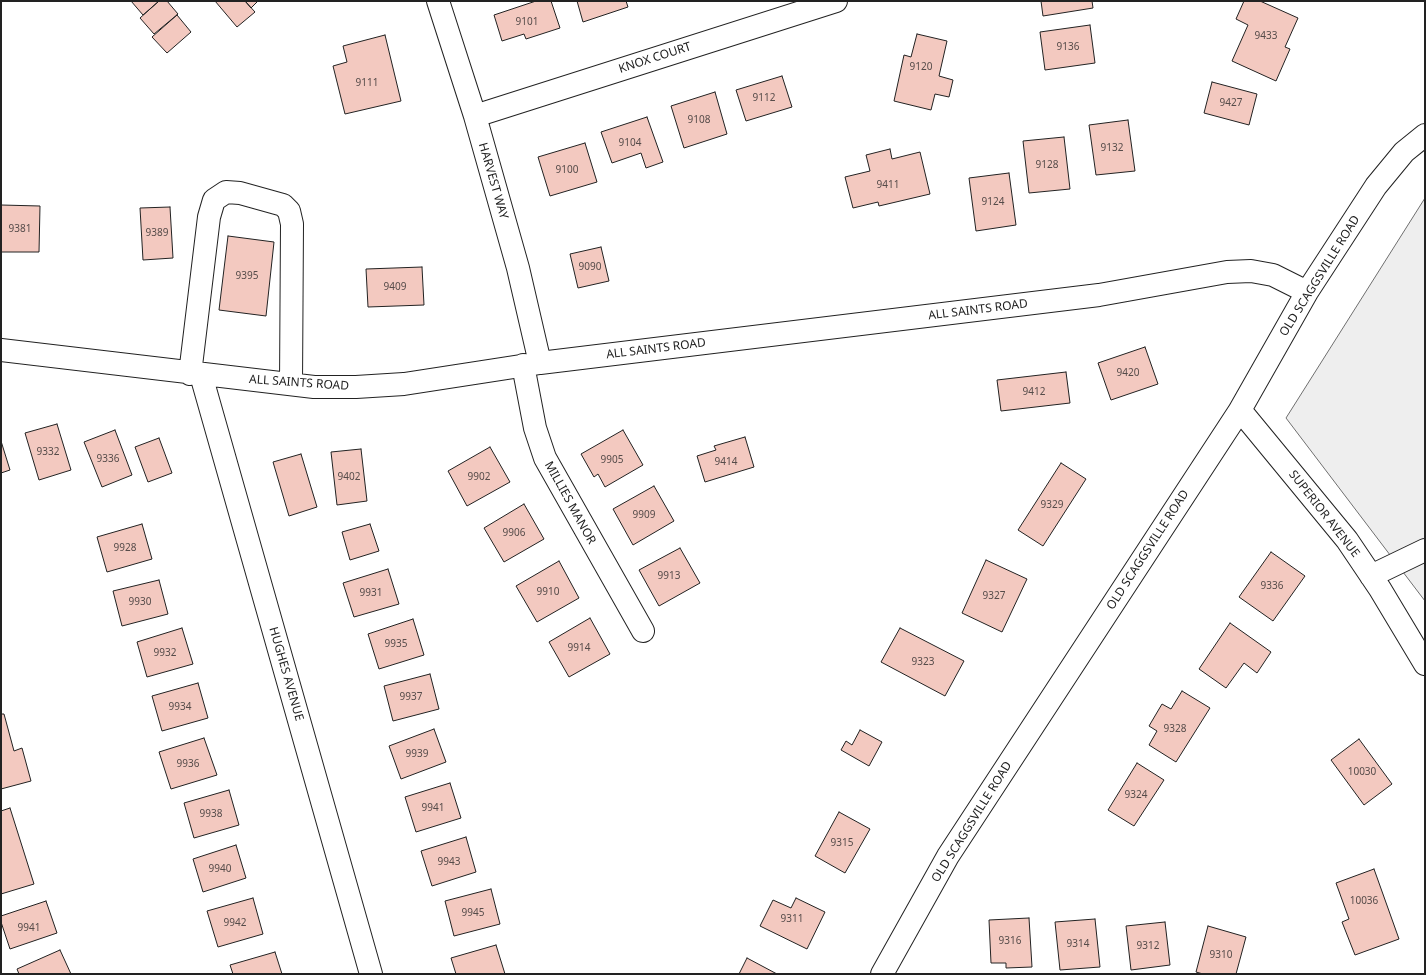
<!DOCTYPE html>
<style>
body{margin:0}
#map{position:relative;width:1426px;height:975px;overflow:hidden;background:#fff;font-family:"Noto Sans",sans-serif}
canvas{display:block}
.frame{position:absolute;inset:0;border:2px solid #222;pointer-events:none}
</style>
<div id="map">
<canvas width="1426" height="975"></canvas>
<div class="frame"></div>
</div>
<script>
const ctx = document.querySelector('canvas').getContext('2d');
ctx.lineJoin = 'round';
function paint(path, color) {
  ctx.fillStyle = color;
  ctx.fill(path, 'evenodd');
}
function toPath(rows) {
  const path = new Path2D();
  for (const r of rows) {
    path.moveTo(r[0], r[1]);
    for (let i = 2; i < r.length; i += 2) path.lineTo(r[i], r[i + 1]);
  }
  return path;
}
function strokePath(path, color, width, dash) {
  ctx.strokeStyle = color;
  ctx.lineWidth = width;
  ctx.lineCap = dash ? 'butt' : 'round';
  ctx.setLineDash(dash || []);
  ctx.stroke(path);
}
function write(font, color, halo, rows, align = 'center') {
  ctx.font = font + ' "Noto Sans",sans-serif';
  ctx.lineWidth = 3;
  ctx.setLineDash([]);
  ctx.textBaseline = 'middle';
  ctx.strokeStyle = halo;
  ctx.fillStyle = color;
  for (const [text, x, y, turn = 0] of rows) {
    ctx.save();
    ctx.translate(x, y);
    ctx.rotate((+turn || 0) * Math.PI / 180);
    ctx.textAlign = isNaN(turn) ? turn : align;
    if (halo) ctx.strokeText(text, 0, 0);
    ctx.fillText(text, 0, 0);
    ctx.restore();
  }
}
const green = toPath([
 [1425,198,1425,601,1286,418,1425,198]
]);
paint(green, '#eee');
strokePath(green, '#6f6f6f', 1);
const building = toPath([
 [131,1,159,1,143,15,131,1],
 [159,1,167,1,178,14,154,34,140,18,159,1],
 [215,1,245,1,255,12,237,27,215,1],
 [245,1,258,1,251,8,245,1],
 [536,1,551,1,560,28,526,39,524,34,502,41,494,15,536,1],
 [577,1,626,1,628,7,583,22,577,1],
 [1041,1,1092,1,1093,8,1043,16,1041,1],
 [1244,1,1260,1,1298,18,1285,47,1290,49,1276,81,1232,61,1248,25,1236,19,1244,1],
 [177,15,191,32,167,53,152,37,177,15],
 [1090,25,1095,63,1045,70,1040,32,1090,25],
 [917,34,947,41,939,76,953,80,949,97,935,94,931,110,894,101,904,55,911,57,917,34],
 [385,35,401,101,345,114,333,66,347,62,343,46,385,35],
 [782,76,792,107,746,121,736,90,782,76],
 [1212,82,1257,94,1249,125,1204,113,1212,82],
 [715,92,727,134,684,148,671,106,715,92],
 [647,117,663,162,646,168,641,153,612,163,601,132,647,117],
 [1128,120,1135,171,1096,175,1089,125,1128,120],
 [1064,137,1070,189,1029,193,1023,141,1064,137],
 [585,143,597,182,550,196,538,157,585,143],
 [890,149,892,159,920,152,930,194,879,206,878,202,853,208,845,177,870,171,866,155,890,149],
 [1009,173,1016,225,976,231,969,178,1009,173],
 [1,205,40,206,39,252,1,252,1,205],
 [170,207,173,258,143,260,140,208,170,207],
 [228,236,274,242,266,316,219,310,228,236],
 [601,247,609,281,578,288,570,254,601,247],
 [422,267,424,305,368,307,366,269,422,267],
 [1145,347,1158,384,1111,400,1098,363,1145,347],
 [1066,372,1070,403,1001,411,997,380,1066,372],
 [57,424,71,470,39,480,25,433,57,424],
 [115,430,132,475,102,487,84,442,115,430],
 [623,430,643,465,605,487,598,474,594,477,581,454,623,430],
 [745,437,754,467,705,482,697,456,716,450,714,446,745,437],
 [159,438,172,473,148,482,135,447,159,438],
 [1,441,10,470,1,473,1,441],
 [490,447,510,482,467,506,448,471,490,447],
 [361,449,367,501,337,505,331,452,361,449],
 [301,454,317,507,289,516,273,462,301,454],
 [1061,463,1086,479,1043,546,1018,530,1061,463],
 [654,486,674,521,633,545,613,509,654,486],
 [524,504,544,539,504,562,484,528,524,504],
 [142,524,152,559,107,572,97,537,142,524],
 [370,524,379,551,350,560,342,532,370,524],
 [680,548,700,583,659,606,639,570,680,548],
 [1271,552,1305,576,1273,621,1239,597,1271,552],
 [986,560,1027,579,1002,632,962,613,986,560],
 [559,561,579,598,537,622,516,586,559,561],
 [388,569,399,604,354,617,343,583,388,569],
 [159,580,168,614,122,626,113,591,159,580],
 [590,618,610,654,569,677,549,642,590,618],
 [413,619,424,655,379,669,368,634,413,619],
 [1230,623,1271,652,1257,673,1244,663,1226,688,1199,669,1230,623],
 [182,628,193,664,147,677,137,642,182,628],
 [900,628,964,661,945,696,881,662,900,628],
 [430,674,439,709,393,721,384,686,430,674],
 [198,683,208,718,162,731,152,696,198,683],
 [1182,691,1210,708,1176,762,1149,745,1157,731,1149,726,1162,704,1171,709,1182,691],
 [1,714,4,714,14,751,22,748,31,781,1,789,1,714],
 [434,729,446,762,401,779,389,746,434,729],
 [860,730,882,742,869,766,841,750,846,741,852,745,860,730],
 [204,738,217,775,171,789,159,752,204,738],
 [1359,739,1392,784,1364,805,1331,760,1359,739],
 [1137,763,1164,780,1134,826,1108,810,1137,763],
 [450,783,461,818,416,832,405,797,450,783],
 [229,790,239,825,194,838,184,803,229,790],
 [10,808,34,884,1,894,1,811,10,808],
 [839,812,870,829,845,873,815,856,839,812],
 [466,837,476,872,432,886,421,851,466,837],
 [236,845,246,878,203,892,193,859,236,845],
 [1374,869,1399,939,1355,955,1342,922,1349,919,1336,883,1374,869],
 [491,889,500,924,454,936,445,901,491,889],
 [253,898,263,934,218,947,207,911,253,898],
 [796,898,825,912,807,949,760,926,773,900,791,908,796,898],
 [46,901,57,933,10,949,1,922,1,916,46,901],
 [1029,918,1032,967,1006,968,1006,963,991,963,989,920,1029,918],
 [1095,919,1100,967,1060,970,1055,922,1095,919],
 [1165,922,1170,965,1131,970,1126,926,1165,922],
 [1208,926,1246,937,1236,974,1203,974,1196,972,1208,926],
 [496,945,505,974,456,974,451,958,496,945],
 [60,950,71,974,19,974,17,969,60,950],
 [275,952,282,974,233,974,230,965,275,952],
 [747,958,777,974,739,974,747,958]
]);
paint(building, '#f3c9c0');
strokePath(building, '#222', 1);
const minor = toPath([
 [438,1,475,116,518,268,540,363],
 [475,116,836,1],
 [1,350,314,387,356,387,404,384,540,363,1099,295,1227,272,1251,271,1273,275,1307,292],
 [523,365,535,428,545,458,643,631],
 [190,374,209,217,214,200,226,192,240,193,283,205,289,211,292,224,291,384],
 [201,375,371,974],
 [1240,410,1347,540,1380,589,1425,664],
 [1371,576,1425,550],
 [882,974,948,856,1240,410,1307,292,1376,186,1404,152,1425,135]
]);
strokePath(minor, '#222', 24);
strokePath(minor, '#fff', 22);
write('10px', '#564c4a', null, [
 ["9101",527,22],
 ["9433",1266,36],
 ["9136",1068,47],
 ["9120",921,67],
 ["9111",367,83],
 ["9112",764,98],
 ["9427",1231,103],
 ["9108",699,120],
 ["9104",630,143],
 ["9132",1112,148],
 ["9128",1047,165],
 ["9100",567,170],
 ["9411",888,185],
 ["9124",993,202],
 ["9381",20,229],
 ["9389",157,233],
 ["9090",590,267],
 ["9395",247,276],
 ["9409",395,287],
 ["9420",1128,373],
 ["9412",1034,392],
 ["9332",48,452],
 ["9336",108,459],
 ["9905",612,460],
 ["9414",726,462],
 ["9402",349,477],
 ["9902",479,477],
 ["9329",1052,505],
 ["9909",644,515],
 ["9906",514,533],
 ["9928",125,548],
 ["9913",669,576],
 ["9336",1272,586],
 ["9910",548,592],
 ["9931",371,593],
 ["9327",994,596],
 ["9930",140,602],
 ["9935",396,644],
 ["9914",579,648],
 ["9932",165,653],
 ["9323",923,662],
 ["9937",411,697],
 ["9934",180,707],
 ["9328",1175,729],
 ["9939",417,754],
 ["9936",188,764],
 ["10030",1362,772],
 ["9324",1136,795],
 ["9941",433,808],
 ["9938",211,814],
 ["9315",842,843],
 ["9943",449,862],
 ["9940",220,869],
 ["10036",1364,901],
 ["9945",473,913],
 ["9311",792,919],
 ["9942",235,923],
 ["9941",29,928],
 ["9316",1010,941],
 ["9314",1078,944],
 ["9312",1148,946],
 ["9310",1221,955]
]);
write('12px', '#222', '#fff', [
 ["KNOX COURT",655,58,-18],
 ["HARVEST WAY",493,181,74],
 ["OLD SCAGGSVILLE ROAD",1320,276,-58],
 ["ALL SAINTS ROAD",978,310,-7],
 ["ALL SAINTS ROAD",656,349,-7],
 ["ALL SAINTS ROAD",299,383,4],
 ["MILLIES MANOR",570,503,61],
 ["SUPERIOR AVENUE",1324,514,52],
 ["OLD SCAGGSVILLE ROAD",1148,550,-57],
 ["HUGHES AVENUE",286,674,74],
 ["OLD SCAGGSVILLE ROAD",972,822,-58]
]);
</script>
